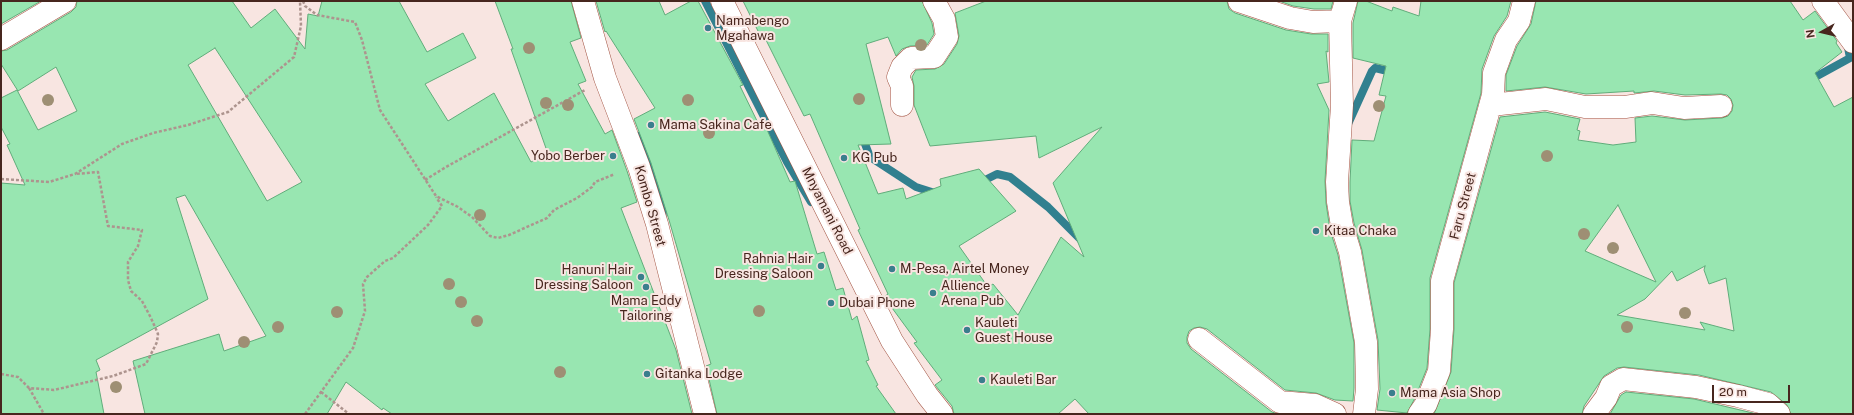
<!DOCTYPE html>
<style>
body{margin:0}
#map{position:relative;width:1854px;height:415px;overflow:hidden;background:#f8e5e1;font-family:"Public Sans",sans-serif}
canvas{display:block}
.frame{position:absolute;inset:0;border:2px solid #47261e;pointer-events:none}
.north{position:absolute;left:1802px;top:12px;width:40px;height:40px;-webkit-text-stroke:3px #f8e5e1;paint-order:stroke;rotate:262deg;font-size:11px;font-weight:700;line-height:16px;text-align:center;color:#47261e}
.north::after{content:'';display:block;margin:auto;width:14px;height:18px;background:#47261e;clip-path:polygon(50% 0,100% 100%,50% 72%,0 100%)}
.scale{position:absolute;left:1712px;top:385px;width:78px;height:18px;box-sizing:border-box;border:2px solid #47261e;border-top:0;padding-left:5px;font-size:12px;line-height:14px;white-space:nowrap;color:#47261e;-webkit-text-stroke:3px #f8e5e1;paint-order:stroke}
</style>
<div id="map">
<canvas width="1854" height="415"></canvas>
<div class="frame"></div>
<div class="north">N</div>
<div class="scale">20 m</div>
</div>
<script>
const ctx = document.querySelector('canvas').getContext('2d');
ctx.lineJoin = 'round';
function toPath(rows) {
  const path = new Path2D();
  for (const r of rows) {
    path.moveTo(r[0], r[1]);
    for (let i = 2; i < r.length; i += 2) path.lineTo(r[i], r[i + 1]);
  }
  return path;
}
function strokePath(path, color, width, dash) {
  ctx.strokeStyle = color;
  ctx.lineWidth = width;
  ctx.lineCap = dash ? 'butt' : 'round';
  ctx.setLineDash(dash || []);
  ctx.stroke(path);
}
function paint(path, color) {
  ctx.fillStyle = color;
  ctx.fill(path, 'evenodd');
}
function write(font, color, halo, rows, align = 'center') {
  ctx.font = font + ' "Public Sans",sans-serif';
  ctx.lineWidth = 4;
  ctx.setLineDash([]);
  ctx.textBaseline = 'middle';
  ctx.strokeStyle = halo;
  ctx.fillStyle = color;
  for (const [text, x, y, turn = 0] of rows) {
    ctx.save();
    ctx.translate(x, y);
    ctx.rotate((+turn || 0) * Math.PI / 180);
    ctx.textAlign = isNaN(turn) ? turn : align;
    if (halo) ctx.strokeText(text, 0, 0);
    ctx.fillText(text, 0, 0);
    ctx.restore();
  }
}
strokePath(toPath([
 [705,1,787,162,811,202],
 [1808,81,1850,58,1847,42],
 [1348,124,1372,71,1375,68,1396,73],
 [639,136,661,193,664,206,662,218],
 [862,136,870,157,916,187,938,194],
 [979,183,997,174,1010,177,1048,207,1081,240]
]), '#31808f', 8);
const building = toPath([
 [1,1,41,1,1,24,1,1],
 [77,1,232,1,251,28,275,9,305,49,308,14,318,16,322,1,399,1,427,52,463,33,476,58,425,84,448,121,494,93,531,162,548,154,511,49,513,49,495,1,571,1,581,38,570,42,586,81,578,84,605,134,612,130,627,171,637,202,621,208,676,350,692,414,392,414,383,408,382,410,346,382,327,414,145,414,133,361,219,334,224,351,266,336,185,195,176,198,208,299,96,360,100,370,96,372,104,414,1,414,1,183,25,185,7,145,10,144,1,127,1,98,17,90,38,130,77,111,56,67,18,91,1,64,1,51,7,50,71,12,76,7,77,1],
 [215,48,302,182,267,201,188,65,215,48],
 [596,1,659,1,665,15,691,1,698,1,743,85,740,86,760,127,765,125,790,182,795,181,817,254,824,252,836,290,843,288,852,320,857,316,869,360,866,361,878,385,876,386,896,414,717,414,706,366,711,364,669,220,651,163,634,119,655,108,606,31,605,32,596,1],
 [743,1,922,1,932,23,934,34,927,45,910,46,902,49,896,56,888,37,866,44,891,144,858,145,878,194,903,188,906,199,941,186,940,179,979,169,1016,211,959,246,988,287,993,284,1018,315,1061,237,1084,257,1053,183,1102,127,1039,158,1036,136,930,146,914,105,914,86,912,77,916,70,935,69,944,64,957,44,959,36,955,13,986,1,1227,1,1229,9,1235,13,1286,30,1311,34,1328,34,1328,52,1326,51,1329,82,1317,84,1329,110,1325,181,1326,203,1330,230,1338,255,1354,343,1354,388,1353,401,1335,400,1316,393,1285,390,1207,329,1200,327,1194,328,1189,331,1187,337,1187,343,1191,349,1272,412,1278,414,1089,414,1075,399,1058,414,954,414,952,406,935,385,942,380,914,343,917,342,884,297,888,294,858,230,860,229,810,114,804,116,765,38,762,39,743,1],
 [1279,1,1333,1,1331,9,1314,9,1293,6,1279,1],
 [1358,1,1366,1,1392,11,1393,7,1419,16,1421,1,1511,1,1507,16,1494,36,1482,69,1481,93,1430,278,1430,329,1427,368,1415,398,1407,413,1377,410,1380,389,1378,340,1362,250,1354,223,1350,201,1350,182,1352,140,1374,141,1386,96,1379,95,1386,66,1353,58,1353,23,1358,1],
 [1536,1,1790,1,1803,20,1815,11,1837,41,1836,43,1842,52,1815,73,1834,107,1853,97,1853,414,1791,414,1787,405,1771,392,1699,375,1624,367,1617,368,1604,376,1584,406,1582,414,1434,414,1451,372,1454,329,1454,283,1500,117,1545,112,1580,119,1577,130,1580,131,1578,140,1613,145,1636,142,1635,118,1652,116,1685,120,1722,118,1728,116,1732,111,1733,105,1731,99,1727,95,1721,94,1685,95,1654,91,1634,93,1634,91,1586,94,1545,87,1506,91,1506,75,1517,46,1531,24,1536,1],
 [1618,205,1656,282,1585,251,1618,205],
 [1705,266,1704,270,1709,284,1726,278,1734,331,1700,322,1705,330,1617,315,1645,299,1672,271,1677,281,1705,266],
 [1626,392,1694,399,1757,414,1610,414,1621,395,1626,392]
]);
paint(building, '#98e6b1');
strokePath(building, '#60ac7a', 1);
const minor = toPath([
 [583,1,605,78,639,167,657,224,705,414],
 [1239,1,1290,18,1313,22,1340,21],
 [1346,1,1340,21,1342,105,1337,182,1338,202,1342,226,1350,252,1366,342,1367,389,1364,414],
 [1823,1,1853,42],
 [1,39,65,1],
 [902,105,902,86,898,77,902,67,911,58,934,57,947,37,944,19,934,1],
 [1491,105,1546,99,1585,107,1625,107,1652,103,1684,108,1721,106],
 [1199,339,1280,402,1315,405,1335,414],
 [1419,414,1426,404,1439,371,1442,329,1442,281,1493,95,1494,73,1506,40,1519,21,1524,1],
 [1594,414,1606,398,1611,386,1623,379,1696,387,1738,396,1768,404,1779,414]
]);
const tertiary = toPath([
 [722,1,892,341,927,395,942,414]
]);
strokePath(minor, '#a35544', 23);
strokePath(tertiary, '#a35544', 23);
strokePath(toPath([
 [303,1,305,6,317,15,355,22,362,40,380,110,436,196,458,207,472,217,490,236,498,238,509,235,547,218,554,210,577,198,592,187,595,182,615,174],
 [1,179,49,182,75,174,122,144,153,133,188,125,228,112,294,57,301,26,300,1],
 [425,180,446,167,585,90],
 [1,374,18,377,29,388,54,390,113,376,146,364,157,342,158,334,151,318,142,301,131,291,128,280,128,262,138,246,142,230,108,226,98,172,75,174],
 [29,388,44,414],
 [321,392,349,414],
 [305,414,353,348,365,311,363,284,367,277,385,261,393,258,428,225,442,206,436,197]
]), '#ad948e', 2.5, [3, 2]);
strokePath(minor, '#fff', 22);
strokePath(tertiary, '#fff', 22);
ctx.fillStyle = '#9e8f74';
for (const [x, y] of [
 [921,45],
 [529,48],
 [859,99],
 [48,100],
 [688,100],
 [546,103],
 [568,105],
 [1379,106],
 [709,133],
 [1547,156],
 [480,215],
 [1584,234],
 [1613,248],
 [449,284],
 [461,302],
 [759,311],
 [337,312],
 [1685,313],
 [477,321],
 [278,327],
 [1627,327],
 [244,342],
 [560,372],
 [116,387]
]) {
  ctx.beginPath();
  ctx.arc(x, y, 6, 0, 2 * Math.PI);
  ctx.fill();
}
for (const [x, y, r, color] of [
 [708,28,4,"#3a7e8d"],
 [651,125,4,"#3a7e8d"],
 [613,156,4,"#3a7e8d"],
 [844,158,4,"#3a7e8d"],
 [1316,231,4,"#3a7e8d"],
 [821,266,4,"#3a7e8d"],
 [892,269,4,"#3a7e8d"],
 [641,277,4,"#3a7e8d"],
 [646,287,4,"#3a7e8d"],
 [933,293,4,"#3a7e8d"],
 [831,303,4,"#3a7e8d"],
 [967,330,4,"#3a7e8d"],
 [647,374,4,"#3a7e8d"],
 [982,380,4,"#3a7e8d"],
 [1392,393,4,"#3a7e8d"]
]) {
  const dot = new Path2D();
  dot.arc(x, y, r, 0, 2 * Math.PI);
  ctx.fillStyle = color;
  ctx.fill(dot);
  strokePath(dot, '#f8e5e1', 1.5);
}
write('13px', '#47261e', '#f8e5e1', [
 ["Namabengo",716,21],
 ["Mgahawa",716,36],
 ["Mama Sakina Cafe",659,125],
 ["Yobo Berber",605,156,"right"],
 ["KG Pub",852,158],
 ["Kitaa Chaka",1324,231],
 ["Rahnia Hair",813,259,"right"],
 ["Dressing Saloon",813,274,"right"],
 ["M-Pesa, Airtel Money",900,269],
 ["Hanuni Hair",633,270,"right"],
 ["Dressing Saloon",633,285,"right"],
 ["Allience",941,286],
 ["Arena Pub",941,301],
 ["Mama Eddy",646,301,"center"],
 ["Tailoring",646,316,"center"],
 ["Dubai Phone",839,303],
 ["Kauleti",975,323],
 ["Guest House",975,338],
 ["Gitanka Lodge",655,374],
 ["Kauleti Bar",990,380],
 ["Mama Asia Shop",1400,393]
], 'left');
write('13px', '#47261e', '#f8e5e1', [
 ["Kombo Street",650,206,74],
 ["Faru Street",1463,206,-75],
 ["Mnyamani Road",827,211,63]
]);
</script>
